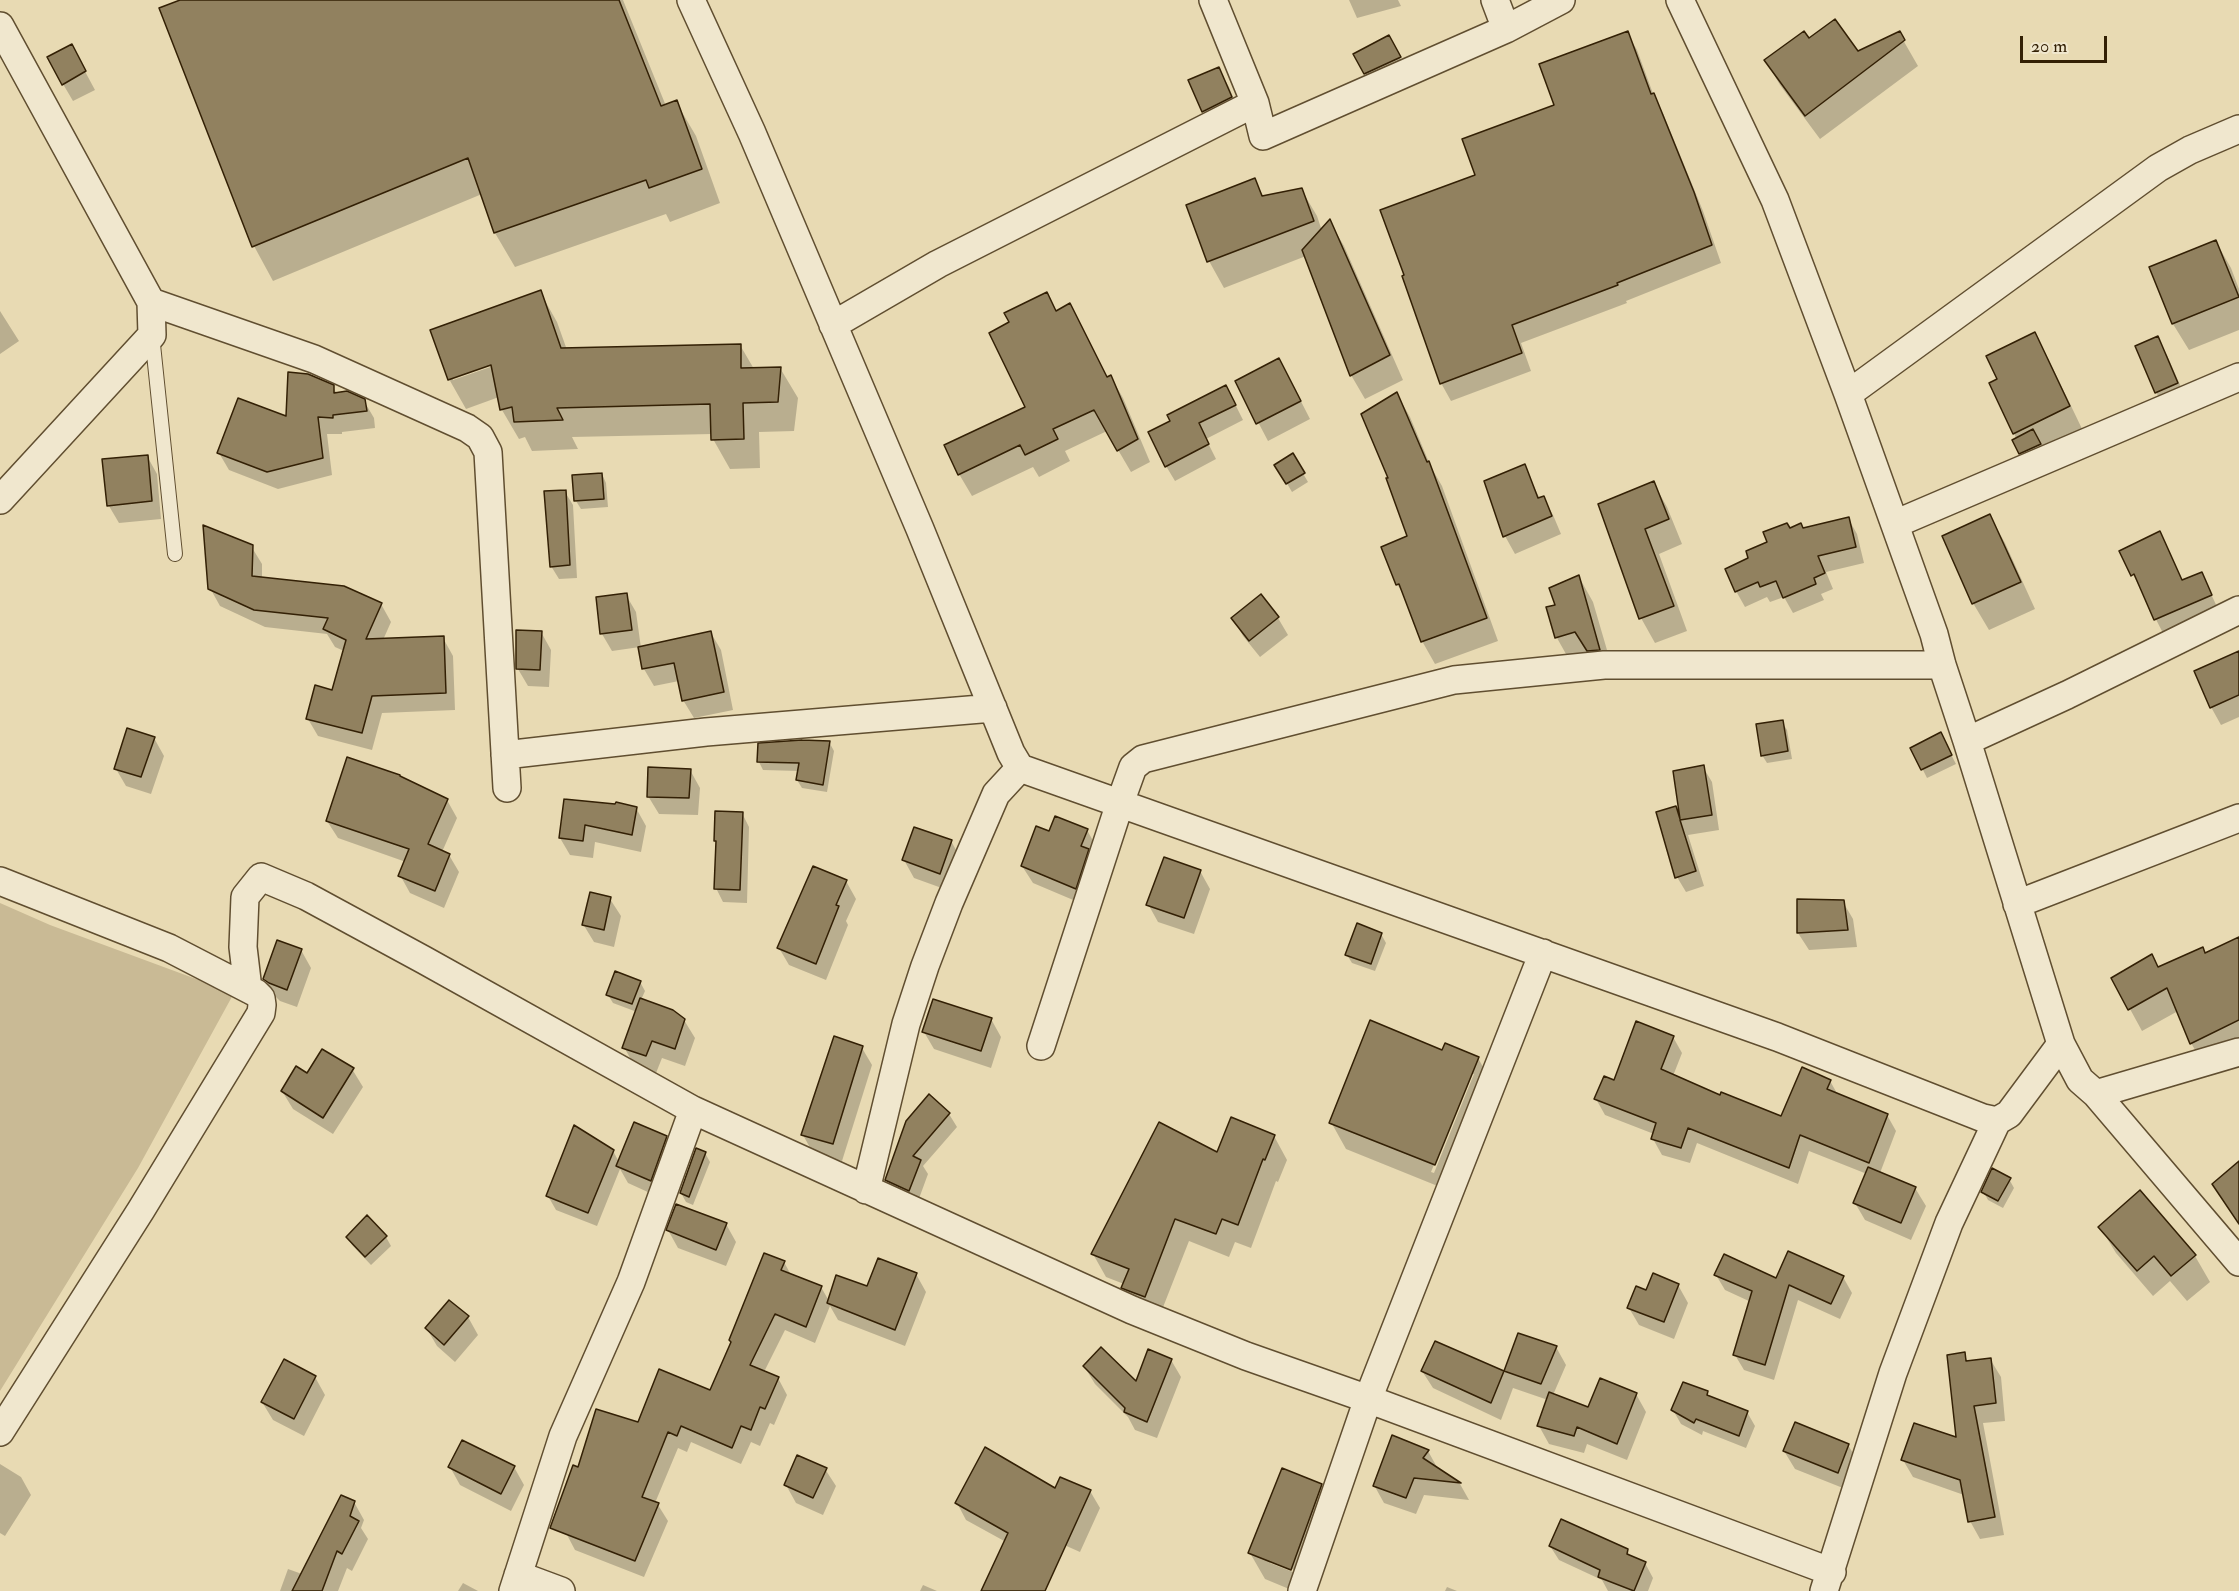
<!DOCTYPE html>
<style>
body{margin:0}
#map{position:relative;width:2239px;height:1591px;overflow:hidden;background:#e8dab3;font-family:"IM FELL Double Pica",serif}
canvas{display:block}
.scale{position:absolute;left:2020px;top:36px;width:87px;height:27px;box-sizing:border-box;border:3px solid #332005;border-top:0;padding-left:8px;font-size:18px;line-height:21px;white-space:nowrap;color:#332005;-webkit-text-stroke:4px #f0e7ce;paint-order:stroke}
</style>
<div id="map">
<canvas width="2239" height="1591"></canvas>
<div class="scale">20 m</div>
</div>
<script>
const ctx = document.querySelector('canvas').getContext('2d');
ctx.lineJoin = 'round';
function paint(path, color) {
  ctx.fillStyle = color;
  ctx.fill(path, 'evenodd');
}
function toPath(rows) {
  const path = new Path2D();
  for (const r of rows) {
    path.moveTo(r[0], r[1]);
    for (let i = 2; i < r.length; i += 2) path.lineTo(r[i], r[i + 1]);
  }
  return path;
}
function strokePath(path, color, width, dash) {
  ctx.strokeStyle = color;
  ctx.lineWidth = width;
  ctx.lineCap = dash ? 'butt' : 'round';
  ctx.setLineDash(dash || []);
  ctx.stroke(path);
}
paint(toPath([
 [0,903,50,925,234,993,138,1168,0,1391]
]), '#c9ba95');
paint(toPath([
 [184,0,623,0,666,106,676,102,696,136,720,203,670,222,666,214,515,267,495,233,482,194,273,281,254,246,161,9],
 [1349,0,1398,0,1401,6,1357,18],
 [1627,33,1637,50,1655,99,1663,113,1703,211,1721,263,1626,301,1627,303,1521,343,1531,371,1451,401,1441,383,1477,176,1556,106],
 [1899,33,1918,66,1820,139,1780,85,1766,61,1809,40,1858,52],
 [1398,54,1409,75,1375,91,1355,55],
 [81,64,95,90,73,101,63,84],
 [1219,69,1229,87,1240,115,1213,129,1190,81],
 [1254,180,1264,197,1301,189,1317,216,1322,231,1330,222,1344,246,1403,380,1365,399,1351,375,1306,256,1224,288,1209,261],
 [2216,242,2231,268,2239,289,2239,330,2189,350,2173,324,2151,268],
 [540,292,557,322,567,350,740,345,754,369,780,368,798,398,794,431,759,432,760,468,730,469,713,439,712,434,572,437,578,449,532,451,525,437,519,439,502,410,499,397,466,409,449,379],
 [498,361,499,364,453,380,453,377],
 [1046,294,1057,312,1107,378,1111,377,1123,398,1150,462,1131,472,1107,431,1065,451,1070,461,1039,477,1033,467,972,496,959,474,1027,408,1011,323],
 [0,311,19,341,0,354],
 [2034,333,2049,360,2084,433,2025,461,2014,433,1999,380],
 [2157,338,2167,355,2187,401,2166,410,2156,392],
 [1289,378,1310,419,1268,441,1237,382],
 [333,387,337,394,364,401,374,418,375,428,342,432,342,434,327,434,332,475,278,489,229,470,219,453,288,418],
 [1397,394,1410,417,1431,467,1442,486,1498,641,1435,664,1422,641,1406,599,1397,584,1409,537,1390,478],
 [1234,402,1243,420,1206,439,1216,459,1175,481,1166,466,1172,422],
 [1292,455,1308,482,1292,492,1276,465],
 [147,456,157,474,161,519,119,523,109,506],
 [1524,466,1540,499,1543,498,1553,515,1561,534,1515,554,1505,536],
 [602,474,606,483,608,507,581,509,576,501],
 [1653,482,1667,507,1682,544,1659,554,1687,631,1655,643,1641,618,1599,505],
 [565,492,573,505,577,578,559,579,551,566],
 [1990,516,2005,543,2035,609,1989,630,1973,603],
 [1848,518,1857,534,1864,563,1826,572,1833,589,1821,594,1824,600,1793,613,1784,597,1770,602,1767,597,1745,607,1736,591,1750,559,1769,543,1790,530,1803,529],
 [2159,533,2183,581,2201,573,2220,613,2165,637,2121,551],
 [251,546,262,564,262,579,381,604,391,622,383,640,443,638,453,656,455,710,382,713,372,750,318,736,308,719,334,692,344,651,335,647,327,634,265,627,220,606,210,588],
 [1579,577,1593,602,1614,674,1571,663,1557,638,1548,608,1557,606],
 [626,595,636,612,641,648,711,633,721,650,733,710,694,718,683,700,679,681,654,686,644,669,640,647,612,651,602,634,597,599],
 [1261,596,1278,618,1288,635,1260,657,1243,636,1233,618],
 [541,632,551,650,549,687,528,686,518,669],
 [2239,663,2239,717,2221,725,2211,707],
 [1782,722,1787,730,1792,759,1767,763,1762,755],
 [154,738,164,756,151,794,126,786,116,769],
 [829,742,834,751,827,792,802,788,797,780,799,771,763,770,759,762],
 [1945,743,1956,764,1927,778,1912,748],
 [1703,767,1712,782,1719,830,1688,835,1704,886,1686,892,1677,877,1675,808,1681,818],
 [690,770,700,788,698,815,659,814,648,796],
 [447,800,457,818,442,852,449,855,459,872,444,908,410,893,400,875,406,862,338,838,327,821],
 [616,806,636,808,646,826,641,852,595,842,593,858,570,855,560,838],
 [742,813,749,827,747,903,723,902,716,888,718,844,715,840],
 [1087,830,1097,848,1085,905,1033,883,1022,866],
 [951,841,961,859,950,891,914,878,904,860],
 [1200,871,1210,889,1194,934,1158,922,1148,904],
 [846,881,856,899,846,921,848,925,826,980,789,965,779,948],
 [610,899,621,916,614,947,594,942,583,924],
 [1843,902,1853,919,1857,947,1809,950,1798,933],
 [1381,934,1386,943,1375,971,1352,963,1347,955],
 [2239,939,2239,1048,2204,1065,2191,1043,2178,1011,2142,1031,2130,1009,2158,968,2205,954],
 [301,950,311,968,297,1007,280,1001,275,996,264,979],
 [640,982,645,991,641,1000,684,1020,695,1038,685,1066,662,1058,656,1073,634,1065,624,1047,637,1012,613,1003,608,995],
 [991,1019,1001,1037,991,1068,934,1049,924,1032],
 [1673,1037,1682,1053,1673,1076,1721,1097,1782,1117,1830,1081,1838,1095,1887,1115,1896,1131,1880,1173,1915,1188,1926,1206,1911,1240,1865,1220,1855,1203,1867,1174,1809,1151,1798,1184,1697,1143,1690,1163,1662,1155,1653,1139,1654,1134,1605,1115,1596,1099,1614,1082],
 [862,1048,872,1065,842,1161,813,1153,803,1135],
 [1443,1052,1478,1058,1493,1085,1450,1191,1346,1149,1331,1122],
 [1471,1074,1474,1074,1434,1173,1431,1172],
 [352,1069,363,1087,333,1134,293,1109,282,1091,308,1075],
 [949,1114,957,1127,923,1166,928,1174,917,1204,894,1193,886,1180],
 [1274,1136,1287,1160,1278,1182,1276,1181,1251,1248,1235,1242,1229,1257,1189,1241,1158,1320,1136,1311,1123,1288,1124,1284,1106,1277,1093,1254,1218,1154],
 [666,1137,676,1155,661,1198,628,1183,620,1169,597,1226,556,1210,548,1196,613,1151,619,1162],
 [705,1153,710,1162,693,1205,686,1202,681,1193],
 [2009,1179,2014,1188,2003,1208,1988,1200,1983,1191],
 [367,1217,386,1237,391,1246,371,1265,352,1245,347,1237],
 [726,1224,736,1242,726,1266,678,1248,668,1230],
 [2100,1227,2195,1256,2210,1282,2187,1301,2170,1281,2153,1296,2116,1253],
 [784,1262,791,1275,821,1287,829,1301,916,1274,926,1292,905,1346,838,1320,830,1306,815,1343,785,1330,764,1372,778,1378,787,1395,774,1425,770,1423,760,1446,751,1442,741,1464,691,1442,687,1452,678,1448,655,1503,658,1505,668,1521,644,1577,575,1550,566,1533,579,1468,639,1424,711,1392],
 [1716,1275,1777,1280,1843,1277,1852,1293,1840,1319,1798,1300,1774,1380,1744,1370,1735,1355,1751,1302,1725,1290],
 [1678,1285,1688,1303,1674,1339,1639,1325,1629,1308,1647,1292],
 [468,1317,478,1335,455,1362,437,1346,427,1329],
 [1519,1335,1556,1347,1566,1365,1553,1395,1589,1408,1636,1394,1646,1412,1627,1460,1587,1444,1584,1453,1549,1444,1539,1426,1548,1400,1513,1388,1501,1420,1433,1388,1422,1371,1436,1343,1504,1373],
 [1964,1354,1968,1362,1990,1359,2001,1377,2005,1421,1983,1423,2004,1535,1980,1539,1970,1521,1964,1495,1913,1477,1903,1460,1958,1439],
 [1171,1360,1181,1377,1157,1438,1135,1430,1128,1417,1095,1384,1084,1366,1136,1384],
 [315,1377,325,1395,304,1436,273,1420,262,1402],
 [1707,1393,1710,1398,1747,1412,1755,1426,1746,1448,1703,1431,1702,1435,1681,1424,1673,1410],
 [1848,1445,1859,1463,1848,1490,1795,1469,1784,1451],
 [1428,1451,1438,1469,1460,1484,1469,1500,1424,1495,1416,1514,1384,1503,1374,1485],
 [0,1464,21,1477,31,1495,5,1536,0,1533],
 [450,1467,514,1467,524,1485,511,1511,460,1485],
 [825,1469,836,1486,823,1515,796,1503,786,1485],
 [1321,1485,1337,1511,1294,1591,1265,1579,1250,1553],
 [1270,1560,1299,1572,1298,1574,1270,1563],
 [1055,1490,1090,1491,1100,1508,1080,1552,1062,1544,1039,1591,983,1591,1006,1542,966,1520,957,1503],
 [354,1502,364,1520,361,1528,368,1539,352,1571,347,1568,338,1591,280,1591,288,1569,302,1574],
 [1550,1546,1627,1551,1631,1557,1645,1563,1653,1578,1648,1591,1608,1591,1602,1580,1559,1560],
 [463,1583,478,1591,458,1591],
 [923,1585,937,1591,920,1591],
 [1447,1587,1457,1591,1445,1591]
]), '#0003');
const building = toPath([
 [180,0,619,0,661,106,677,100,702,169,649,188,646,180,494,233,468,158,252,247,159,8,180,0],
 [1835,19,1858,51,1900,31,1905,40,1805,116,1764,60,1804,31,1809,38,1835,19],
 [1628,31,1651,94,1654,93,1694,192,1712,245,1617,283,1618,285,1512,325,1522,353,1440,384,1402,276,1404,275,1380,210,1475,175,1462,139,1554,105,1539,64,1628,31],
 [1389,35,1401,57,1364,74,1353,54,1389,35],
 [72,44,86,71,62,85,47,57,72,44],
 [1219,67,1232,97,1202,112,1188,80,1219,67],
 [1255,178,1262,196,1302,188,1314,221,1207,262,1186,205,1255,178],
 [1330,219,1390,355,1350,376,1302,250,1330,219],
 [2216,240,2239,297,2172,324,2149,267,2216,240],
 [541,290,561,348,741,344,741,368,781,367,778,402,743,403,744,439,711,440,710,404,557,408,563,420,514,422,512,407,500,410,491,365,448,380,430,330,541,290],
 [1047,292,1056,311,1070,303,1107,377,1111,375,1138,439,1117,451,1094,410,1053,429,1058,439,1025,455,1020,445,958,475,944,445,1025,407,989,333,1009,322,1004,313,1047,292],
 [2035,332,2070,406,2013,434,1989,383,1997,379,1986,356,2035,332],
 [2158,336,2178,383,2155,393,2135,346,2158,336],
 [1279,358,1301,401,1256,424,1235,381,1279,358],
 [288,372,308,374,334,385,334,393,347,391,365,399,367,411,333,415,333,418,318,417,323,458,267,472,217,453,238,398,286,416,288,372],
 [1226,385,1236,405,1199,423,1209,444,1165,467,1148,432,1170,421,1167,415,1226,385],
 [1397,392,1427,462,1429,461,1487,618,1421,642,1399,584,1396,585,1381,547,1407,536,1386,478,1388,478,1361,414,1397,392],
 [2033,429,2041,444,2019,454,2012,440,2033,429],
 [1293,453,1305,473,1286,484,1274,465,1293,453],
 [148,455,152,501,107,506,102,459,148,455],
 [1525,464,1538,498,1544,496,1552,516,1503,537,1484,481,1525,464],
 [602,473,604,499,574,501,572,475,602,473],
 [1654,481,1669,519,1645,529,1674,606,1639,619,1598,504,1654,481],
 [566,490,570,565,550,567,544,491,566,490],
 [1990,514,2021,582,1972,604,1942,536,1990,514],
 [1849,517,1856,547,1818,556,1825,573,1814,578,1816,584,1783,598,1776,581,1760,587,1758,582,1735,592,1725,569,1748,558,1746,551,1767,542,1763,532,1787,523,1790,528,1801,523,1803,528,1849,517],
 [203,525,253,545,252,576,344,586,382,603,366,639,444,636,446,693,372,696,362,733,306,719,315,685,332,690,346,640,323,629,328,618,254,610,208,589,203,525],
 [2160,531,2182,580,2202,572,2212,595,2154,620,2134,574,2131,576,2119,551,2160,531],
 [1579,575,1600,650,1587,651,1575,632,1555,638,1546,607,1555,605,1549,588,1579,575],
 [627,593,632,630,600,634,596,597,627,593],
 [1261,594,1279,617,1249,641,1231,618,1261,594],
 [516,630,542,631,540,670,516,669,516,630],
 [711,631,724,692,682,701,674,663,642,669,638,647,711,631],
 [2239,651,2239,695,2210,708,2194,671,2239,651],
 [1783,720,1788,751,1761,756,1756,724,1783,720],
 [127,728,155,737,141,777,114,769,127,728],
 [1941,732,1952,755,1921,770,1910,748,1941,732],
 [802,740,830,741,823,785,796,780,799,763,757,762,758,743,802,740],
 [347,757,400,775,400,776,448,799,428,844,450,854,435,891,398,876,409,849,326,821,347,757],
 [1704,765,1712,815,1680,820,1696,871,1675,878,1656,812,1676,806,1680,819,1673,771,1704,765],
 [648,767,691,769,689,798,647,797,648,767],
 [564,799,615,804,616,802,637,807,632,835,585,825,583,841,559,838,564,799],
 [715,811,743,812,740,890,714,889,716,841,714,841,715,811],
 [1055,816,1088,829,1081,846,1089,849,1076,889,1021,866,1036,826,1049,831,1055,816],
 [914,827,952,840,940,874,902,860,914,827],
 [1164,857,1201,870,1184,918,1146,905,1164,857],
 [813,866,847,880,836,905,839,906,816,964,777,948,813,866],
 [590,892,611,897,604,930,582,925,590,892],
 [1797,899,1844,900,1848,930,1797,933,1797,899],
 [1357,923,1382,933,1371,964,1345,955,1357,923],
 [2239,937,2239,1020,2190,1044,2167,988,2128,1010,2111,978,2152,954,2158,967,2203,947,2205,953,2239,937],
 [277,940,302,949,287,990,269,983,263,979,277,940],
 [615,971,641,981,632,1004,606,995,615,971],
 [640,998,673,1010,685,1019,675,1049,652,1041,646,1056,622,1048,640,998],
 [933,999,992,1018,981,1051,922,1032,933,999],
 [1370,1020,1442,1050,1445,1043,1479,1057,1435,1165,1329,1123,1370,1020],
 [1636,1021,1674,1036,1661,1069,1720,1095,1721,1092,1781,1116,1802,1067,1831,1080,1827,1089,1888,1114,1869,1163,1800,1135,1789,1168,1688,1128,1681,1148,1651,1139,1656,1123,1594,1099,1604,1076,1614,1080,1636,1021],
 [834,1036,863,1046,833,1144,801,1135,834,1036],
 [322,1049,354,1068,323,1118,281,1091,296,1066,307,1073,322,1049],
 [929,1094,950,1113,913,1156,921,1160,909,1191,885,1180,906,1121,929,1094],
 [1231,1117,1275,1135,1265,1160,1263,1159,1238,1225,1222,1219,1216,1234,1175,1219,1145,1297,1121,1288,1129,1269,1091,1254,1159,1122,1217,1152,1231,1117],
 [634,1122,667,1136,651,1181,616,1166,634,1122],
 [574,1125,614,1150,588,1213,546,1196,574,1125],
 [696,1148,706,1152,689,1197,680,1193,696,1148],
 [2239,1161,2239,1224,2212,1184,2239,1161],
 [1868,1167,1916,1187,1901,1223,1853,1203,1868,1167],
 [1992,1168,2011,1178,1998,1201,1981,1192,1992,1168],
 [2140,1190,2196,1255,2171,1276,2154,1256,2137,1271,2098,1227,2140,1190],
 [676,1204,727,1223,716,1250,666,1230,676,1204],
 [367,1215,387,1236,365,1257,346,1237,367,1215],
 [1788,1251,1844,1276,1831,1304,1789,1285,1765,1365,1733,1355,1752,1291,1714,1275,1724,1254,1776,1278,1788,1251],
 [764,1253,785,1261,781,1270,822,1286,806,1327,775,1314,750,1365,779,1377,765,1409,760,1407,751,1430,741,1426,732,1448,681,1426,677,1436,668,1432,642,1497,659,1503,635,1561,550,1528,573,1465,578,1467,596,1409,638,1422,659,1369,710,1390,731,1342,729,1340,764,1253],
 [878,1258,917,1273,895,1330,827,1303,836,1275,867,1286,878,1258],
 [1653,1273,1679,1284,1664,1322,1627,1308,1636,1286,1646,1290,1653,1273],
 [449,1300,469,1316,444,1345,425,1328,449,1300],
 [1518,1333,1557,1346,1541,1384,1504,1371,1518,1333],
 [1435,1341,1504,1371,1491,1403,1421,1371,1435,1341],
 [1101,1347,1136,1381,1148,1349,1172,1359,1147,1422,1124,1412,1125,1408,1083,1366,1101,1347],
 [1965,1352,1966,1361,1991,1358,1996,1403,1974,1406,1995,1517,1968,1522,1960,1480,1901,1460,1914,1423,1956,1437,1947,1355,1965,1352],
 [284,1359,316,1376,294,1419,261,1402,284,1359],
 [1600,1378,1637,1393,1617,1444,1577,1427,1574,1436,1537,1426,1549,1392,1588,1407,1600,1378],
 [1683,1382,1708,1391,1707,1395,1748,1411,1739,1436,1696,1419,1694,1423,1671,1410,1683,1382],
 [1795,1422,1849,1444,1838,1473,1783,1451,1795,1422],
 [1392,1435,1429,1450,1423,1458,1461,1483,1414,1478,1406,1498,1373,1486,1392,1435],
 [462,1440,515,1466,501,1494,448,1467,462,1440],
 [985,1447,1055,1488,1060,1477,1091,1490,1045,1591,981,1591,1008,1533,955,1503,985,1447],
 [797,1455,827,1468,813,1498,784,1485,797,1455],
 [1282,1468,1322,1484,1291,1570,1248,1553,1282,1468],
 [341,1495,355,1501,350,1516,359,1521,342,1554,337,1551,322,1591,292,1591,341,1495],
 [1561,1519,1628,1549,1627,1554,1646,1562,1634,1591,1598,1577,1600,1570,1549,1546,1561,1519]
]);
paint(building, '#91815f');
strokePath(building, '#332005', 1.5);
const lane = toPath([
 [152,335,175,554]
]);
const street = toPath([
 [691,0,752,133,920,529,1011,753,1020,768,1777,1037,1983,1118,1997,1121,2009,1114,2061,1044],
 [1213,0,1255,103,1263,136,1506,29,1561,0],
 [1495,0,1506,29],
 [1680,0,1775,200,1848,394,1934,634,1942,665,1967,741,2061,1044,2080,1080,2096,1094,2239,1262],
 [0,26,151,302,152,335,0,500],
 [151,302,314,359,467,428,480,437,488,452,507,788],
 [833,325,938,264,1255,103],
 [1848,394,2158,168,2190,150,2239,129],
 [1895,524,2239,377],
 [1967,741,2067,695,2239,610],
 [505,755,706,732,993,708],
 [0,881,169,948,256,993,261,998,262,1005,261,1013,141,1210,0,1432],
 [2017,904,2239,818],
 [248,989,243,947,245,897,261,877,306,896,424,960,693,1110],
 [1041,1046,1120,803,1133,767,1143,759,1454,680,1604,665,1942,665],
 [2096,1094,2239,1052],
 [866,1190,906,1024,925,966,949,903,996,794,1020,768],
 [518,1575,561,1591],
 [513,1591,563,1436,631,1282,693,1110,1132,1310,1246,1356,1368,1399,1832,1572],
 [1302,1591,1368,1399,1543,953],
 [1824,1591,1893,1373,1949,1223,1997,1121]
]);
strokePath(lane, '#604e30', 16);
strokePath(street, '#604e30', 30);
strokePath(lane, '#f0e7ce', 14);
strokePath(street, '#f0e7ce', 27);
</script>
